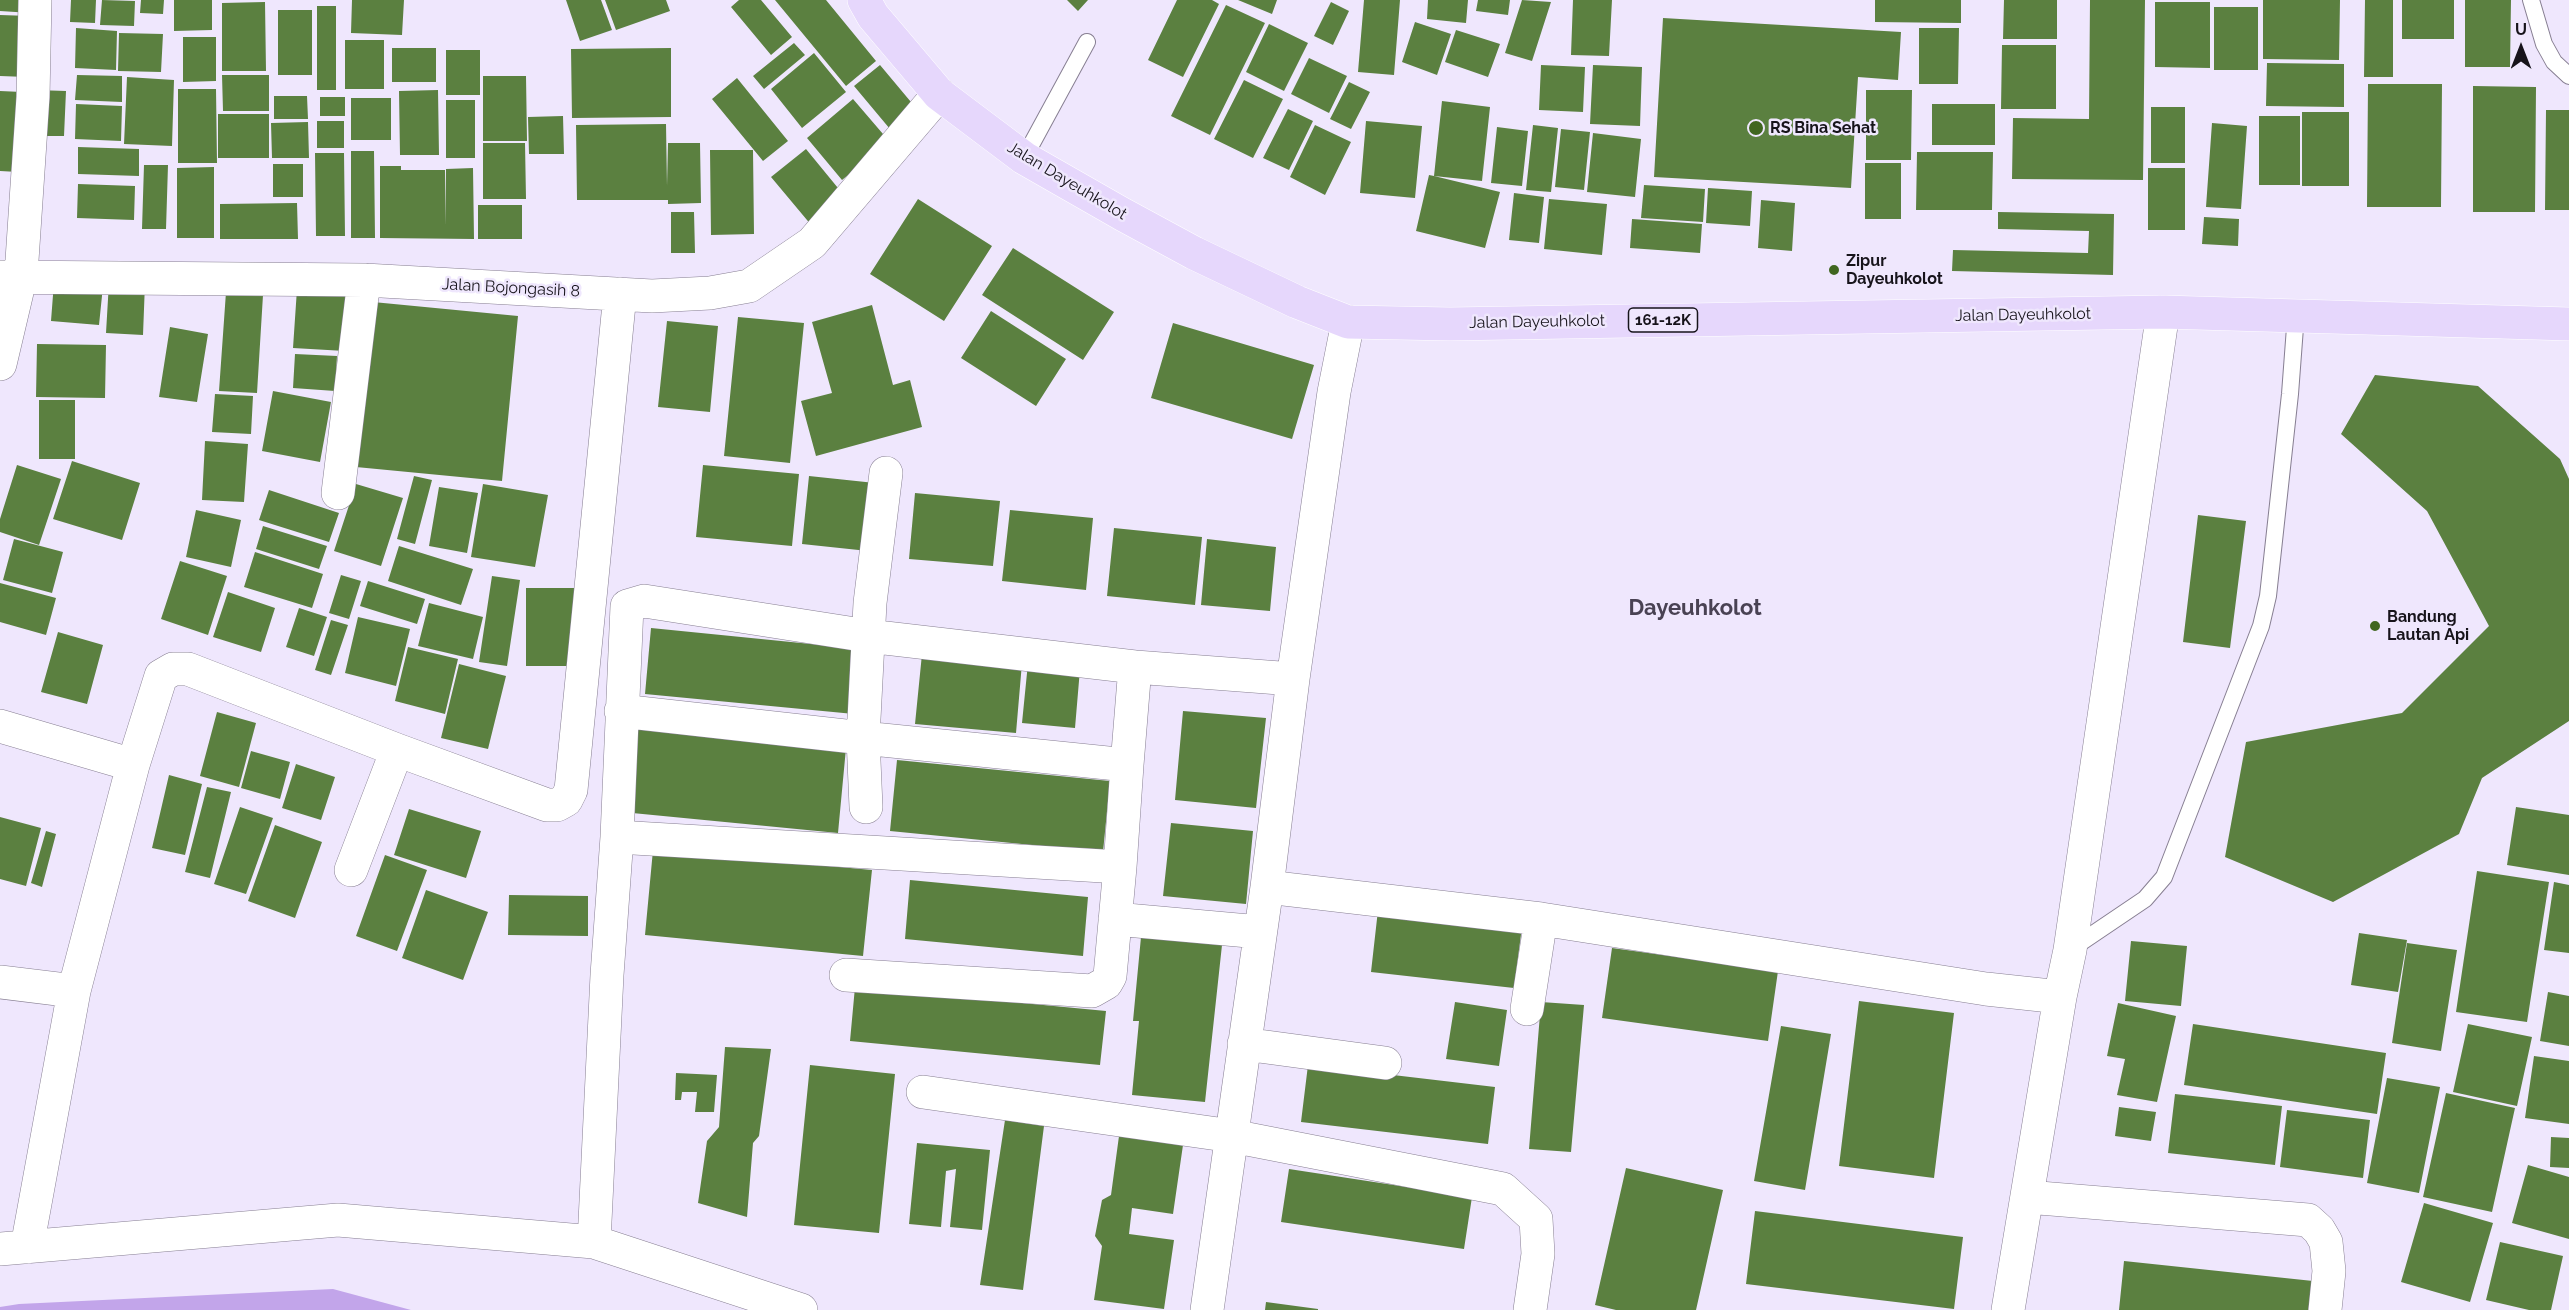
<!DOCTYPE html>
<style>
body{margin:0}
#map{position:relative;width:2569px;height:1310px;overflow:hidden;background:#efe7fd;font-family:Raleway,sans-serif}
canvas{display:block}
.north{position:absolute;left:2491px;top:18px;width:60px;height:60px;-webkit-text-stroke:4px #efe7fd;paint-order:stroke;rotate:0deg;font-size:16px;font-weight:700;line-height:24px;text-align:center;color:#17141b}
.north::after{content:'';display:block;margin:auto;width:21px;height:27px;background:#17141b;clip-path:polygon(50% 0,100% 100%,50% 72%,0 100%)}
</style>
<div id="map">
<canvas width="2569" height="1310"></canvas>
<div class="north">U</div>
</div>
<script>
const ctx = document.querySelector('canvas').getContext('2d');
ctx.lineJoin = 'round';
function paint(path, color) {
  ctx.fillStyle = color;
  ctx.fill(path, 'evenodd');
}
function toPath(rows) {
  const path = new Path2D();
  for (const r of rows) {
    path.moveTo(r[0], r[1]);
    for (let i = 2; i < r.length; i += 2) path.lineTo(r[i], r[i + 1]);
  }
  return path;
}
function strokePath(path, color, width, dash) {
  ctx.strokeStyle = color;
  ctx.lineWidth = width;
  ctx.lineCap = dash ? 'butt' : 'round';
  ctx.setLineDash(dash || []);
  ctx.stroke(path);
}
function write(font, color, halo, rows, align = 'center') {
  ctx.font = font + ' Raleway,sans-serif';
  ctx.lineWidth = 5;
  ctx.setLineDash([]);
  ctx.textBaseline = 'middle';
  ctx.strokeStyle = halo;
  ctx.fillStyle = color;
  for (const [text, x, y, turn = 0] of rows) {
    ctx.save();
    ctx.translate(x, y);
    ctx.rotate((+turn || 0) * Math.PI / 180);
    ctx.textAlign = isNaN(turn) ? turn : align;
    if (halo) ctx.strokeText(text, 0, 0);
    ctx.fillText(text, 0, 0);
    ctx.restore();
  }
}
paint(toPath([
 [333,1289,411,1310,0,1310,0,1307,19,1304]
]), '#c2a5ea');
paint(toPath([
 [0,0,31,0,31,13,0,11],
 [71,0,96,0,95,23,70,22],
 [102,0,135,1,134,26,100,25],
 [141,0,164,0,163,14,140,13],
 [174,0,212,0,212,30,174,31],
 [352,0,404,0,402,35,351,33],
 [566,0,601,0,612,30,580,41],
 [605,0,666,0,670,11,616,30],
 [739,0,761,0,792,37,771,55,731,7],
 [775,0,826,0,876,61,846,86],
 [1067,0,1088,0,1078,11],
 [1177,0,1212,0,1219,4,1183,77,1148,60],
 [1238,0,1277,0,1272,14],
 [1364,0,1400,0,1394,75,1358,72],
 [1428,0,1468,0,1466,23,1427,19],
 [1478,0,1510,0,1508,15,1476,11],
 [1522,0,1551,2,1532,61,1505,53],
 [1573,0,1612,0,1609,56,1571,55],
 [1875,0,1961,0,1961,23,1875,22],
 [2004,0,2057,0,2057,39,2003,39],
 [2090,0,2145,0,2143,180,2012,179,2013,118,2089,119],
 [2263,0,2340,0,2339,60,2263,59],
 [2365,0,2393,0,2393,77,2364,77],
 [2402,0,2454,0,2454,39,2402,39],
 [2465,0,2511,0,2510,67,2465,67],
 [265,2,266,71,222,71,222,3],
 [1331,2,1349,11,1333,45,1314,36],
 [2155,2,2210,2,2210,68,2155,67],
 [1226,5,1265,23,1210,135,1171,116],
 [317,6,336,6,336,90,317,90],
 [2214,7,2258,7,2258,70,2214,70],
 [278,10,312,10,312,75,278,75],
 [0,15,30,16,27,77,0,76],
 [1663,18,1901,32,1898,80,1858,77,1851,188,1654,177],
 [1415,22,1451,34,1437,75,1402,62],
 [1269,24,1308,43,1284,91,1246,72],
 [76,28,117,31,116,70,75,68],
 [1919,28,1959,28,1958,84,1919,84],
 [1456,30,1500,44,1488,77,1445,62],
 [119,33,163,34,161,72,118,71],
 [183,37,216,37,216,81,183,82],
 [345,40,384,40,384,89,345,89],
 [794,43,805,55,764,89,753,76],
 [2002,45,2056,45,2056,109,2001,109],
 [392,48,436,48,436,82,392,82],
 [671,48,671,117,572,118,571,49],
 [446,50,480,50,480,95,446,95],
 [814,53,846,92,802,128,771,89],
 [1309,58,1347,76,1329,113,1291,94],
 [2267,63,2344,64,2344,107,2266,106],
 [880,65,921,114,895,135,854,86],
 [1541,65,1585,67,1583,112,1539,110],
 [1593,65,1642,67,1640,126,1590,124],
 [77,75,122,76,122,102,75,100],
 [222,75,269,75,269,111,223,111],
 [483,76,526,76,527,141,483,141],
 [127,77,174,80,172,146,124,144],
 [737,78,788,141,763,161,712,99],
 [1244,80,1283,99,1253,158,1214,139],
 [1349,82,1370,92,1351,129,1330,119],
 [2368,84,2442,84,2441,207,2367,207],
 [2473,86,2536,87,2535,212,2473,212],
 [178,89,216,89,217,163,178,163],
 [36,90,66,91,64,136,35,136],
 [438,90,439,155,400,155,399,91],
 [1866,90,1912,90,1911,160,1866,160],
 [0,91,22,92,18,172,0,171],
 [274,96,307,96,308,119,274,119],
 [320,97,345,97,345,116,320,116],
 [351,98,391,98,391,140,351,140],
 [853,99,889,141,842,180,807,138],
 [446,100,475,100,475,158,446,158],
 [1442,101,1490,107,1482,181,1434,176,1500,192,1485,248,1416,231,1429,175,1434,176],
 [76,104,122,106,121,141,75,139],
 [1932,104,1995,104,1995,145,1932,145],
 [2151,107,2185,107,2185,163,2151,163],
 [1288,109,1313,121,1289,170,1263,158],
 [2546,110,2569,110,2569,210,2545,210],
 [2302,112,2349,112,2349,186,2302,186],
 [218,114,269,114,269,158,218,158],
 [563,116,564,154,529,154,528,117],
 [2259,116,2300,116,2300,185,2259,185],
 [317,121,344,121,344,148,317,148],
 [1366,121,1422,126,1415,198,1360,193],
 [308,122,309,158,272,158,271,123],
 [2212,123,2247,126,2241,209,2206,207],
 [666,124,667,186,668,143,700,143,701,203,668,204,668,200,577,200,576,125],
 [1315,125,1351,142,1325,195,1290,177],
 [1533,125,1558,128,1551,192,1526,190],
 [1497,127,1528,131,1522,186,1491,183],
 [1561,129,1590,132,1584,190,1555,187],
 [1593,133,1641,139,1635,197,1587,192],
 [483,143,525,143,526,199,483,199],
 [78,147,139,149,139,176,78,174],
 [806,149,847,199,812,226,771,177],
 [710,150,753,150,754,234,711,235],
 [351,151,374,151,375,238,351,238],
 [1917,152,1993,152,1992,210,1916,210],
 [315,153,344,153,345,236,316,236],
 [1865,163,1901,163,1901,219,1865,219],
 [273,164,303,164,303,197,273,197],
 [144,165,168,165,166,229,142,229],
 [380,166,401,166,401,170,445,170,446,226,446,169,473,168,474,239,380,238],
 [214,167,214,238,177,238,177,168],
 [2148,168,2185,168,2185,230,2148,230],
 [78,184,135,186,134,220,77,218],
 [1644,185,1705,189,1703,222,1641,218],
 [1708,188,1752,191,1750,226,1706,223],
 [1514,193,1544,197,1539,243,1509,240],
 [918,199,992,246,944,321,870,274],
 [1549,199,1607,204,1602,255,1544,249],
 [1761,200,1795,203,1792,251,1758,248],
 [297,203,298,239,220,239,220,204],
 [478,205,522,205,522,239,478,239],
 [671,212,694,212,695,253,671,253],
 [1998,212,2114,214,2113,275,1952,271,1953,250,2088,253,2089,231,1998,229],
 [2204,217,2239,219,2238,246,2202,244],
 [1632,219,1702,224,1700,253,1630,248],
 [1013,248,1114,312,1083,360,982,295],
 [54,282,103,286,99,325,51,321],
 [109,282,145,283,143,335,106,333],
 [297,289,349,292,345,351,293,348],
 [226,292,263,295,257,393,219,391],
 [373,302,518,316,502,481,356,467],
 [872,305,893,385,910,380,922,427,816,456,801,401,832,393,812,322],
 [991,311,1066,359,1036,406,961,358],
 [738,317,804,323,790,463,724,456],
 [667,321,718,326,710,412,658,407],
 [1173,323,1314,365,1292,439,1151,398],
 [170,327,208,334,197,402,159,397],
 [37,344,106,345,105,398,36,397],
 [295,354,337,356,335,391,293,388],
 [2375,375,2478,386,2560,459,2569,479,2569,721,2482,778,2459,834,2333,902,2225,857,2246,742,2402,713,2489,626,2427,511,2341,434],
 [273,391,331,402,320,462,262,451],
 [215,394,253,396,251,434,212,432],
 [39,400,75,400,75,459,39,459],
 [205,441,248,444,244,502,202,500],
 [72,461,140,483,122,540,53,519],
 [17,465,61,479,39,545,0,532,0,519],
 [703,465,799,474,792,546,696,537],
 [414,476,432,480,415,544,397,539],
 [809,476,875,483,868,551,802,544],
 [356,484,403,498,381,566,334,551],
 [483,484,548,495,535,567,471,557],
 [439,487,478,493,467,553,429,546],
 [269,490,339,513,329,542,259,520],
 [915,493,1000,501,993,566,909,559],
 [196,510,241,520,231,567,186,557],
 [1010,510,1093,518,1086,590,1002,581],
 [2198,515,2246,521,2230,648,2183,642],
 [263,526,327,546,319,569,256,549],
 [1114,528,1202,537,1195,605,1107,596],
 [14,539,63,552,52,593,3,580],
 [1207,539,1276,547,1270,611,1201,605],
 [399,546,473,569,461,605,388,581],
 [255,552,323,574,312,608,244,587],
 [180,561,227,576,208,635,161,619],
 [341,575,361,581,349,619,329,613],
 [492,576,520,580,507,666,479,662],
 [368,581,425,599,417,624,360,606],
 [0,583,56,598,46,635,0,622],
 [526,588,574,588,573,666,526,666],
 [228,592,275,608,261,652,213,637],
 [429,603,483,617,473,659,418,646],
 [299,608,327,617,314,656,286,647],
 [358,617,410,629,396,686,345,673],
 [331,620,348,625,331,675,315,670],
 [651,628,861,649,854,714,645,694],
 [58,632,103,645,87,704,41,692],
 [408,647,458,659,445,714,395,701],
 [922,654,1022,663,1016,733,915,724],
 [1028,663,1080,669,1075,728,1022,723],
 [459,664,506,676,488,749,441,738],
 [1183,711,1266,718,1256,808,1175,800],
 [217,712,256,723,239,787,200,776],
 [629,728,846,748,838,833,622,812],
 [251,751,290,762,280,799,241,788],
 [897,760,1110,781,1103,852,890,831],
 [296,764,335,777,321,820,282,808],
 [169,775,202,784,185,855,152,848],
 [207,787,231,792,210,878,185,872],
 [240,807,273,818,246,894,214,884],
 [2516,807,2569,815,2569,875,2507,865],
 [409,809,481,831,466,878,394,855],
 [0,817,41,828,26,886,0,879],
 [1171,823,1253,831,1246,904,1163,896],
 [275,825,322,842,295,918,248,901],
 [46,831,56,834,42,887,31,883],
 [653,850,872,870,863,956,645,935],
 [385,855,427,870,397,951,356,936],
 [2477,871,2549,882,2527,1022,2456,1012],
 [910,880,1088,897,1083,956,905,939],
 [2554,882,2569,885,2569,953,2544,950],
 [426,890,488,912,463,980,402,958],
 [509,895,588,896,588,936,508,935],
 [1378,910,1522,927,1514,988,1371,972],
 [2359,933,2407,940,2398,992,2351,985],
 [1141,937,1222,945,1205,1102,1132,1095,1139,1021,1133,1021],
 [2131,941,2187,946,2181,1006,2125,1001],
 [2407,943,2457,950,2441,1051,2392,1043],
 [1612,948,1778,971,1768,1041,1602,1018],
 [855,987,1106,1011,1100,1065,850,1041],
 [2548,992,2569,996,2569,1046,2540,1041],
 [1859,1001,1954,1013,1934,1178,1839,1166],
 [1455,1002,1507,1010,1499,1066,1446,1059],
 [1541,1002,1584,1005,1571,1152,1529,1149],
 [2118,1003,2176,1016,2157,1102,2117,1095,2125,1059,2107,1056],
 [2193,1024,2386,1053,2377,1114,2184,1085],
 [2468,1024,2532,1037,2517,1106,2453,1092],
 [1781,1026,1831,1034,1805,1190,1754,1181],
 [725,1047,771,1049,759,1136,753,1143,747,1217,698,1203,707,1141,719,1127],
 [2534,1056,2569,1061,2569,1124,2525,1118],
 [810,1065,895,1074,879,1233,794,1225],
 [1308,1065,1495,1087,1488,1144,1301,1122],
 [676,1073,717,1075,714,1112,695,1112,697,1092,682,1092,681,1100,675,1100],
 [2387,1078,2440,1087,2419,1193,2367,1183],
 [2446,1093,2515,1108,2492,1212,2423,1197],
 [2175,1094,2282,1106,2275,1165,2168,1153],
 [2119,1107,2156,1112,2151,1141,2115,1136],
 [2287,1110,2370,1120,2363,1178,2280,1167],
 [1005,1120,1044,1126,1023,1290,980,1285],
 [1119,1136,1183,1145,1173,1214,1132,1208,1129,1234,1174,1240,1164,1309,1094,1300,1102,1246,1095,1236,1102,1200,1111,1195],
 [2551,1137,2569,1138,2569,1168,2550,1167],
 [917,1143,990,1150,982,1230,950,1227,956,1169,946,1171,941,1227,909,1224],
 [2528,1165,2569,1177,2569,1239,2512,1223],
 [1626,1168,1723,1190,1696,1310,1616,1310,1595,1305],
 [1289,1169,1472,1197,1464,1249,1281,1222],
 [2424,1203,2493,1223,2470,1302,2401,1282],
 [1755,1211,1963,1237,1954,1309,1746,1284],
 [2500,1242,2563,1256,2551,1310,2529,1310,2486,1300],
 [2124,1261,2313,1281,2310,1310,2119,1310],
 [1266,1302,1318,1309,1318,1310,1265,1310]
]), '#5b8040');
const service = toPath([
 [2531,0,2544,44,2554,62,2569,76],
 [1024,158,1087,42],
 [2071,949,2145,899,2164,877,2261,626,2268,596,2290,394,2296,314]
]);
const minor = toPath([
 [0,277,364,280,652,296,710,293,749,286,812,243,939,94],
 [0,364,21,275,33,97,35,0],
 [338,493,364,280],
 [621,711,863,738,1127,765,1135,667],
 [0,726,133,765],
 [866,807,863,738,870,603,886,473],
 [617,837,1120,867,1127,765],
 [351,870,397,750],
 [1267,887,1541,919,1986,989,2060,997],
 [1115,919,1260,932],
 [846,975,1092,991,1106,983,1110,976,1120,867],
 [0,982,74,991],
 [1527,1009,1541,919],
 [1244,1044,1385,1063],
 [923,1092,1232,1136,1503,1189,1536,1219,1538,1254,1530,1310],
 [2027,1197,2308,1220,2319,1230,2326,1242,2329,1271,2325,1310],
 [594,1242,607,975,617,837,627,606,644,601,868,636,1135,667,1293,679],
 [27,1247,74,991,133,765,161,676,173,669,188,669,397,750,547,805,557,805,566,800,571,790,620,294],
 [0,1249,338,1220,594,1242,801,1310],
 [1207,1310,1267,887,1293,679,1334,392,1348,322],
 [2008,1310,2060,997,2070,950,2163,312]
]);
const primary = toPath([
 [864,0,873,16,939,94,1024,158,1122,214,1194,253,1297,302,1348,322,1450,324,2163,312,2569,324]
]);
strokePath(service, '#877f92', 18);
strokePath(minor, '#877f92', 34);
strokePath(primary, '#fff', 34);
strokePath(service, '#fff', 16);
strokePath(minor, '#fff', 33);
strokePath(primary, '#e6d7fc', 33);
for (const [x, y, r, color] of [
 [1756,128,8,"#406620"],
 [1834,270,6,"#406620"],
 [2375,626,6,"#406620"]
]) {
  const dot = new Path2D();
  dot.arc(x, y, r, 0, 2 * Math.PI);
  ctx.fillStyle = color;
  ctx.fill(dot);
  strokePath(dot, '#efe7fd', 2);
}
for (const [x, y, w] of [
 [1663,320,69]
]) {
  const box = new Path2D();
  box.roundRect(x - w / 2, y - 12, w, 24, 4.5);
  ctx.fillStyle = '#efe7fd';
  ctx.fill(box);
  strokePath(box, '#17141b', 1.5);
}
write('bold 15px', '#17141b', null, [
 ["161-12K",1663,320]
]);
write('bold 16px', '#17141b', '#efe7fd', [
 ["RS Bina Sehat",1770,128],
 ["Zipur",1846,261],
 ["Dayeuhkolot",1846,279],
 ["Bandung",2387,617],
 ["Lautan Api",2387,635]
], 'left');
write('16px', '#17141b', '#efe7fd', [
 ["Jalan Dayeuhkolot",1067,181,31],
 ["Jalan Bojongasih 8",511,288,3],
 ["Jalan Dayeuhkolot",2023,315,-1],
 ["Jalan Dayeuhkolot",1537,322,-1]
]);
write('bold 22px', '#494253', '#efe7fd', [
 ["Dayeuhkolot",1695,608]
]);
</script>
